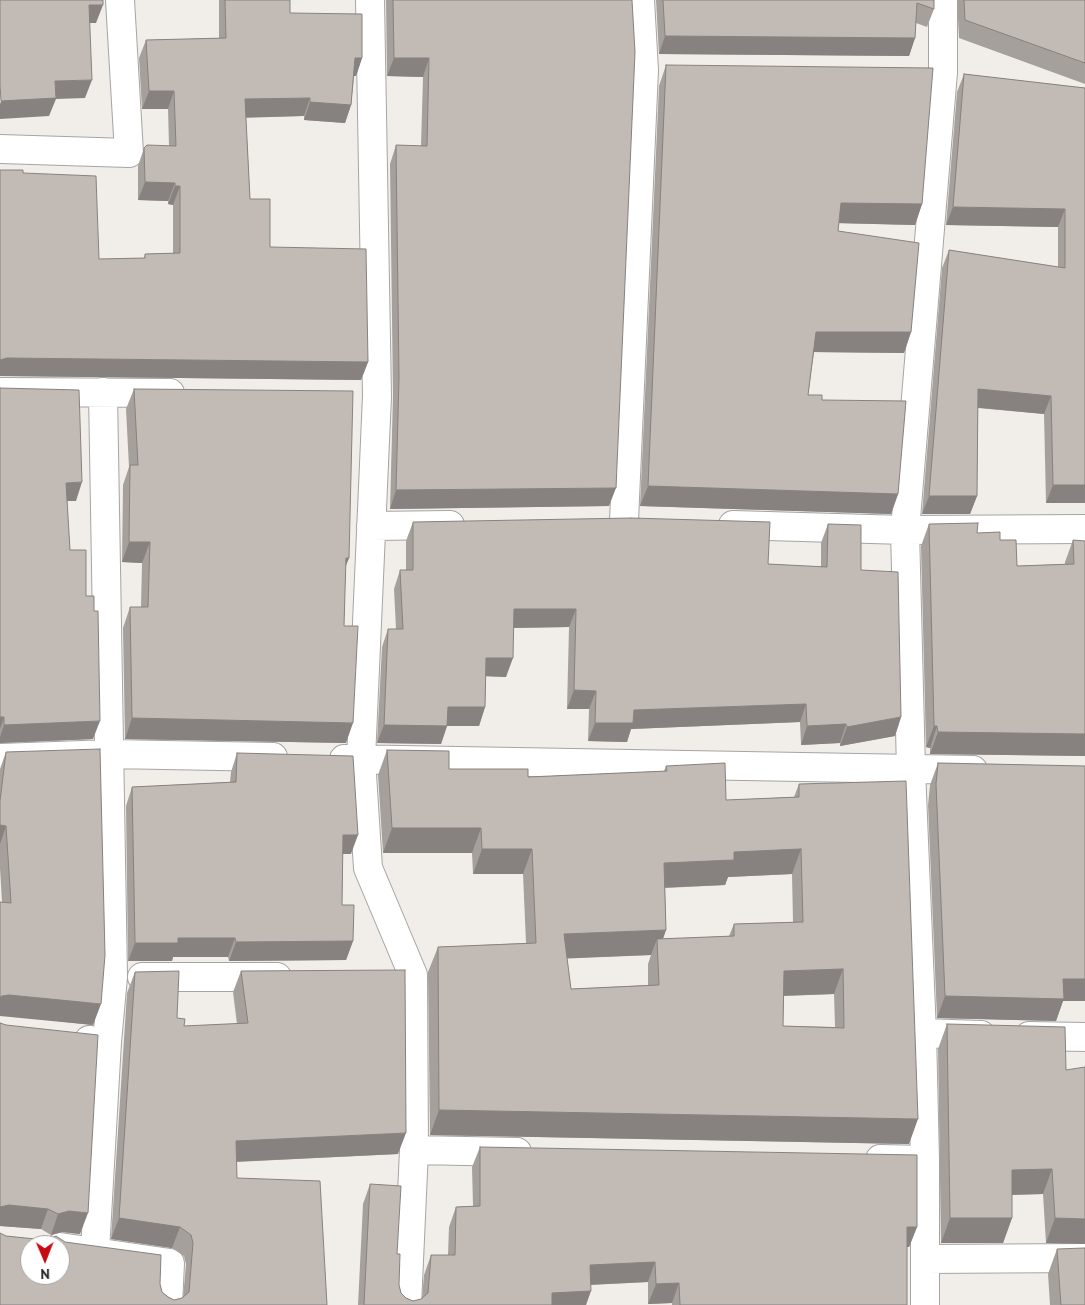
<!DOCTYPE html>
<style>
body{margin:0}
#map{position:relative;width:1085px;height:1305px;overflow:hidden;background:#f1eee9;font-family:"PT Sans",sans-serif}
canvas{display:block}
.north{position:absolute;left:20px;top:1235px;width:50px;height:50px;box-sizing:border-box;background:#fff;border:1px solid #a6a6a6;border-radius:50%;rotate:179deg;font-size:14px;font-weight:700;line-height:20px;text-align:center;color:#212121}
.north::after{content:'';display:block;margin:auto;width:18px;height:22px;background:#c50d13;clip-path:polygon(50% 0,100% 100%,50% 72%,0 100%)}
</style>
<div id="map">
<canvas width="1085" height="1305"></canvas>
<div class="north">N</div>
</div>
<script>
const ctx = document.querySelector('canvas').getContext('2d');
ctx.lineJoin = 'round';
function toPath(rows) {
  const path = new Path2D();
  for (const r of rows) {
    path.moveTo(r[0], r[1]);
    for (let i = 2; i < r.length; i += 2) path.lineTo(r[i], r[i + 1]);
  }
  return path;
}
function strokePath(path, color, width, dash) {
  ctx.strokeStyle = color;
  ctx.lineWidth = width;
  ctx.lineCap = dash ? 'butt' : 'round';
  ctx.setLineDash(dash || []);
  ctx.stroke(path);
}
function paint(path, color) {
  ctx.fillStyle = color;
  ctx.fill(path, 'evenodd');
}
const minor = toPath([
 [370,0,377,396,361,759,368,868,413,975,414,1150,407,1305],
 [943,0,943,72,905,530,911,769,922,1033,981,1035],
 [0,149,129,153,120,0],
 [0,392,170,393],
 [103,392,113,977,107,1042],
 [624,521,644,70,640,0],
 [733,525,905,530,1085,529],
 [371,526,450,525],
 [0,758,110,754,273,757],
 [344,759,973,770],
 [142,977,277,977],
 [922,1033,925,1160],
 [1029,1036,1085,1037],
 [89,1040,107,1042,95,1251],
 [414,1150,517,1152],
 [880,1159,925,1160,925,1259],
 [60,1247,170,1263,168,1305],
 [925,1305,925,1259,1085,1258]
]);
strokePath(minor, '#a5a5a5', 30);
strokePath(minor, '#fff', 28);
paint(toPath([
 [219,0,290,0,290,13,362,58,356,76,354,76,351,105,345,123,304,120,304,116,246,117,250,199,270,247,368,362,361,380,0,376,23,173,99,259,144,258,145,254,173,253,173,205,168,204,168,201,138,200,138,166,144,148,169,146,168,109,142,109,139,58,146,40,219,38],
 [386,0,632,0,609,506,390,509,393,396,390,164,396,145,421,146,423,77,387,76],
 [656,0,934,0,934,9,927,27,916,23,915,38,909,56,659,54],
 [957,0,1085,0,1085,84,959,38],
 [666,65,922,204,915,225,839,223,838,231,911,332,904,353,814,352,808,395,822,400,898,494,891,514,640,506,659,86],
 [964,74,1085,88,1085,503,1046,503,1044,414,978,408,977,496,970,514,922,514,942,268,949,250,1058,267,1058,227,946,225,957,92],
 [0,388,76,501,67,501,70,550,86,596,93,739,0,743],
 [134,389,349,558,345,567,344,626,346,743,125,739,123,628,130,607,141,607,142,563,122,562,123,485,129,467,126,409],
 [413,522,768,564,821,567,821,543,828,524,861,570,901,717,895,736,840,746,840,743,801,745,800,722,631,729,627,742,588,741,589,709,567,709,569,627,513,628,506,677,486,676,485,707,479,726,447,726,441,744,377,743,382,647,388,629,396,629,394,589,400,570,406,570,406,541],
 [929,524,977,533,1000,540,1017,566,1065,564,1065,562,1073,540,1085,541,1085,756,930,754,930,748,926,747,921,546],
 [387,750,449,769,528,777,664,771,666,766,726,800,794,797,799,784,909,1144,430,1135,428,972,438,947,526,943,523,874,473,874,472,853,383,853,378,775],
 [792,874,793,922,734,924,729,936,663,939,666,930,665,888,725,885,728,877],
 [651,955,648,964,648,985,571,989,567,958],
 [834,994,835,1027,783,1026,784,996],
 [6,752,93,1025,1,1015,2,902,0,868,0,769],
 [237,753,351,854,343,854,342,905,353,941,346,960,229,961,228,957,173,957,172,961,128,961,126,806,132,787,230,782,231,772],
 [938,763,1085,766,1085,1001,1063,1001,1056,1021,937,1018,928,805,930,785],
 [241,971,398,1154,236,1162,237,1178,327,1305,0,1305,6,1236,65,1242,160,1284,162,1292,168,1297,174,1300,183,1298,186,1264,184,1256,172,1248,111,1239,127,993,135,972,184,1026,237,1024,233,992],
 [0,1023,80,1234,62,1232,51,1235,41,1229,0,1226],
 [947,1024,1066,1070,1085,1244,1046,1243,1043,1194,1012,1195,1012,1218,1003,1243,941,1243,938,1049],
 [480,1147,917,1227,909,1247,907,1247,907,1305,672,1305,672,1303,648,1304,648,1282,591,1285,586,1305,358,1305,363,1204,370,1184,397,1254,399,1285,401,1293,406,1298,413,1301,421,1299,422,1298,424,1275,431,1255,448,1255,449,1227,456,1207,473,1206,472,1167],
 [1057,1249,1085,1305,1050,1305,1048,1274]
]), '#a6a09c');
paint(toPath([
 [89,5,103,5,96,23,82,23],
 [665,36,915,38,909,56,659,54],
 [355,58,362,58,356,76,348,76],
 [394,58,429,58,423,77,387,76],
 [92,80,85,98,56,99,49,116,0,119,0,104,1,101,55,81],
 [149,91,174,91,168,109,142,109],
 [310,98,304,116,238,118,245,99],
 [310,102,351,105,345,123,304,120],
 [145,182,175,183,168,201,138,200],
 [175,186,180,186,173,205,168,204],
 [841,203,922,204,915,225,833,223],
 [953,207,1065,209,1058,227,946,225],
 [816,332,911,332,904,353,809,352],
 [7,358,368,362,361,380,0,376,0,360],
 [978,389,1051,396,1044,414,971,407],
 [82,482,76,501,60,501,66,483],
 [1053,485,1085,485,1085,503,1046,503],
 [648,486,898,494,891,514,640,506],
 [616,488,609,506,390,509,396,490],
 [929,496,977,496,970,514,922,514],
 [129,542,150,542,142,563,122,562],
 [346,558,349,558,341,578],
 [514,609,576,609,569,627,507,628],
 [486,658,513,658,506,677,480,676],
 [574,690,596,691,589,709,567,709],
 [806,704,800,722,631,729,627,742,588,741,595,723,634,710],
 [448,707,485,707,479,726,447,726,441,744,377,743,384,725],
 [0,717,4,717,0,729],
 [901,717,895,736,840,746,847,727],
 [132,718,353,723,346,743,125,739],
 [100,721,93,739,0,743,0,737,4,725],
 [846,724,840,743,801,745,807,726],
 [934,726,937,726,930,748,926,747],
 [938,732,1085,734,1085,756,930,754],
 [0,825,6,826,0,844],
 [392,828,481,828,472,853,383,853],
 [343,835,358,835,351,854,336,854],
 [482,849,532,849,523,874,473,874],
 [801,849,792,874,728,877,725,885,655,888,664,863,734,852],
 [666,930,657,955,657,939,651,955,555,959,564,934],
 [178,938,235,938,228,957,173,957,172,961,128,961,135,943],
 [353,941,346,960,229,961,236,942],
 [843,969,834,994,775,996,784,971],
 [1063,979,1085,979,1085,1001,1063,1001,1056,1021,937,1018,945,996],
 [9,995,101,1004,93,1025,0,1016,0,997,2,996],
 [439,1110,918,1119,909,1144,430,1135],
 [406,1133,398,1154,229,1162,236,1141],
 [1052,1169,1043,1194,1003,1195,1012,1170],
 [9,1205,48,1209,41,1229,0,1226,0,1207],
 [69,1211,88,1213,80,1234,62,1232,51,1235,58,1214],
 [119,1218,180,1227,172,1248,111,1239],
 [950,1218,1012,1218,1003,1243,941,1243],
 [1055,1218,1085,1219,1085,1244,1046,1243],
 [907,1227,917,1227,909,1247,899,1247],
 [655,1262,648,1282,583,1285,590,1265],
 [679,1283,672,1303,648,1304,656,1284],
 [591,1291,586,1305,548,1305,552,1293]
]), '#87827f');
const building = toPath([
 [0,0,103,0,103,5,89,5,92,80,55,81,56,98,1,101,0,85,0,0],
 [225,0,290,0,290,13,362,14,362,58,355,58,351,105,310,102,310,98,245,99,250,199,270,199,270,247,366,249,368,362,7,358,0,360,0,170,23,170,23,173,96,176,99,259,145,258,145,254,180,253,180,186,175,186,175,183,145,182,144,148,147,145,176,146,174,91,149,91,146,40,226,38,225,0],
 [393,0,632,0,635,52,616,488,396,490,399,378,396,145,427,146,429,58,394,58,393,0],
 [663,0,934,0,934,9,917,3,915,38,665,36,663,0],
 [964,0,1085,0,1085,63,965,20,964,0],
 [666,65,933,68,922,204,841,203,838,231,919,243,911,332,816,332,808,395,822,395,822,400,906,401,898,494,648,486,666,65],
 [964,74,1085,88,1085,485,1053,485,1051,396,978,389,977,496,929,496,949,250,1065,268,1065,209,953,207,964,74],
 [0,388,79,390,82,482,66,483,70,550,86,550,86,596,94,596,94,611,98,611,100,721,4,725,4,717,0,717,0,388],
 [134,389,353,391,349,558,346,558,344,626,358,626,353,723,132,718,130,607,148,607,150,542,129,542,130,465,138,465,134,389],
 [631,518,770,522,768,564,827,567,828,524,861,525,861,570,898,572,901,717,847,727,846,724,807,726,806,704,634,710,633,723,595,723,596,691,574,690,576,609,514,609,513,658,486,658,485,707,448,707,447,726,384,725,388,629,403,629,400,570,413,570,413,522,631,518],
 [978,523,977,533,1000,532,1000,540,1016,540,1017,566,1074,564,1073,540,1085,541,1085,734,938,732,937,726,934,726,929,524,978,523],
 [100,749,105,955,101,1004,9,995,2,996,0,997,0,902,11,903,6,826,0,825,0,801,6,752,100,749],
 [387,750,449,751,449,769,528,769,528,777,667,771,666,766,725,763,726,800,799,797,799,784,906,781,918,1119,439,1110,438,947,536,943,532,849,482,849,481,828,392,828,387,750],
 [801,849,803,922,734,924,734,936,657,939,659,985,571,989,564,934,666,930,664,863,734,860,734,852,801,849],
 [843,969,844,1028,783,1026,784,971,843,969],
 [237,753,353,756,358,835,343,835,342,905,354,905,353,941,236,942,235,938,178,938,178,943,135,943,132,787,236,782,237,753],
 [938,763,1085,766,1085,979,1063,979,1064,999,945,996,936,784,938,763],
 [405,970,406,1133,236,1141,237,1178,320,1181,327,1305,0,1305,0,1233,6,1236,45,1240,56,1236,65,1242,161,1255,160,1284,162,1292,168,1297,174,1300,182,1298,189,1292,193,1243,191,1235,180,1227,119,1218,135,972,179,971,177,1018,185,1019,184,1026,248,1023,241,971,405,970],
 [30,1245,60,1245,60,1275,30,1275,30,1245],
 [0,1023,6,1025,98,1035,88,1213,69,1211,58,1214,48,1209,9,1205,0,1207,0,1023],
 [947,1024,1065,1027,1066,1070,1085,1067,1085,1219,1055,1218,1052,1169,1012,1170,1012,1218,950,1218,947,1024],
 [480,1147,917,1155,917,1227,907,1227,907,1305,680,1305,679,1283,656,1284,655,1262,590,1265,591,1291,552,1293,552,1305,364,1305,370,1184,401,1186,397,1254,400,1254,399,1285,401,1293,406,1298,413,1301,421,1299,428,1293,431,1255,455,1255,456,1207,480,1206,480,1147],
 [1085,1248,1085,1305,1061,1305,1057,1249,1085,1248]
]);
paint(building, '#c1bab5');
strokePath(building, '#87827f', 1);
</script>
